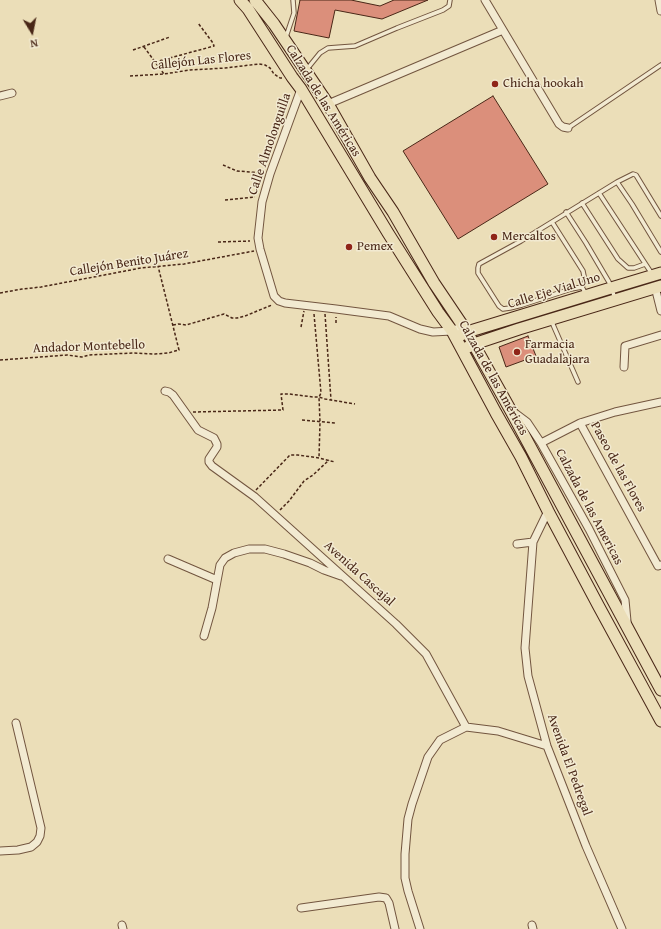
<!DOCTYPE html>
<meta charset="utf-8">
<style>
body{margin:0}
#map{position:relative;width:661px;height:929px;overflow:hidden;background:#ebdeb8;font-family:"Gentium Book Plus",serif}
canvas{display:block}
.north{position:absolute;left:12px;top:12px;width:40px;height:40px;-webkit-text-stroke:3px #f2ead1;paint-order:stroke;rotate:170deg;font-size:11px;font-weight:700;line-height:16px;text-align:center;color:#492717}
.north::after{content:'';display:block;margin:auto;width:14px;height:18px;background:#492717;clip-path:polygon(50% 0,100% 100%,50% 72%,0 100%)}
</style>
<div id="map">
<canvas width="661" height="929"></canvas>
<div class="north">N</div>
</div>
<script>
const ctx = document.querySelector('canvas').getContext('2d');
ctx.lineJoin = 'round';
function paint(path, color) {
  ctx.fillStyle = color;
  ctx.fill(path, 'evenodd');
}
function toPath(rows) {
  const path = new Path2D();
  for (const r of rows) {
    path.moveTo(r[0], r[1]);
    for (let i = 2; i < r.length; i += 2) path.lineTo(r[i], r[i + 1]);
  }
  return path;
}
function strokePath(path, color, width, dash) {
  ctx.strokeStyle = color;
  ctx.lineWidth = width;
  ctx.lineCap = dash ? 'butt' : 'round';
  ctx.setLineDash(dash || []);
  ctx.stroke(path);
}
function write(font, color, halo, rows, align = 'center') {
  ctx.font = font + ' "Gentium Book Plus",serif';
  ctx.lineWidth = 3;
  ctx.setLineDash([]);
  ctx.textBaseline = 'middle';
  ctx.strokeStyle = halo;
  ctx.fillStyle = color;
  for (const [text, x, y, turn = 0] of rows) {
    ctx.save();
    ctx.translate(x, y);
    ctx.rotate((+turn || 0) * Math.PI / 180);
    ctx.textAlign = isNaN(turn) ? turn : align;
    if (halo) ctx.strokeText(text, 0, 0);
    ctx.fillText(text, 0, 0);
    ctx.restore();
  }
}
const building = toPath([
 [300,0,351,0,380,6,394,0,428,0,382,19,335,10,329,38,294,31,300,0],
 [493,96,548,184,458,239,403,151,493,96],
 [528,336,536,356,506,367,499,347,528,336]
]);
paint(building, '#db8f7b');
strokePath(building, '#492717', 1);
const service = toPath([
 [286,37,294,13,293,0],
 [307,69,320,53,328,48,355,46,397,28,443,10,449,6,450,0],
 [568,128,661,65],
 [617,182,632,204,661,252],
 [599,193,652,274],
 [582,203,618,259,628,268,634,268,645,264],
 [566,212,586,243,609,282,615,298],
 [552,222,583,271,585,281,582,287],
 [586,294,582,287,571,289,522,305,510,308,503,309,499,306,478,273,478,268,479,264,521,241,617,182,633,174,636,175,661,216],
 [551,320,578,382]
]);
const minor = toPath([
 [485,0,559,124,563,127,568,128],
 [659,0,661,11],
 [301,89,270,174,262,202,258,238,260,249,274,296,279,301,285,303,336,309,389,316,420,329,433,332,452,331,463,326],
 [0,96,12,93],
 [328,104,503,30],
 [655,287,661,311],
 [624,367,625,346,661,335],
 [165,391,169,392,173,395,198,430,214,438,217,444,217,447,209,459,209,462,212,466,255,497,396,624,426,654,466,727],
 [515,413,527,422,541,443,589,529,625,600,627,621],
 [580,423,658,566,661,565],
 [541,443,580,423,615,412,661,402],
 [548,511,533,542,525,648,528,676,547,746,586,846,622,929],
 [517,544,533,542],
 [168,559,217,580],
 [204,636,212,608,220,565,225,558,234,553,249,549,265,549,284,554,310,563,324,570,341,576],
 [466,727,498,731,547,746],
 [0,851,18,850,31,847,37,842,40,836,41,828,16,723],
 [301,908,379,897,386,898,389,903,395,929],
 [122,925,123,929],
 [532,925,533,929],
 [420,929,408,891,405,878,405,854,408,819,412,804,428,757,440,740,466,727]
]);
const primary = toPath([
 [240,0,248,9,292,77,301,89,388,233,438,312,452,331,496,413,521,457,548,511,598,605,661,721],
 [255,0,274,24,328,104,370,178,393,212,434,283,467,332,511,411,661,690],
 [461,335,467,332,611,288,661,273],
 [468,347,474,344,519,329,661,286]
]);
strokePath(service, '#72553f', 5.5);
strokePath(minor, '#72553f', 9);
strokePath(primary, '#492717', 13);
strokePath(toPath([
 [144,47,164,74],
 [133,50,170,37],
 [155,62,214,46,213,43,198,23],
 [130,76,164,74,190,70,225,68,259,64,265,65,270,68,274,74,280,78,282,78],
 [223,165,237,171,263,173],
 [225,200,255,197],
 [218,242,250,241],
 [0,293,22,289,41,287,141,268,184,264,254,251],
 [314,314,321,393,319,397,320,422,319,458],
 [325,314,331,400],
 [336,323,336,317],
 [173,325,178,324,186,325,224,314,232,318,237,318,245,316,272,305],
 [301,327,304,311],
 [0,360,67,355,82,357,89,355,133,353,155,354,168,353,179,350,158,266],
 [193,412,283,410,281,394,289,394,313,397,319,397,325,399,355,404],
 [302,420,335,423],
 [256,490,290,455,298,455,319,458,335,462],
 [280,510,289,501,304,481,313,475,329,460]
]), '#492717', 1.5, [3, 2]);
strokePath(service, '#f2ead1', 3.5);
strokePath(minor, '#f2ead1', 7);
strokePath(primary, '#ebdeb8', 11);
for (const [x, y, r, color] of [
 [495,84,4,"#8f2418"],
 [494,237,4,"#8f2418"],
 [349,247,4,"#8f2418"],
 [517,352,4,"#8f2418"]
]) {
  const dot = new Path2D();
  dot.arc(x, y, r, 0, 2 * Math.PI);
  ctx.fillStyle = color;
  ctx.fill(dot);
  strokePath(dot, '#f2ead1', 1.5);
}
write('13px', '#492717', '#f2ead1', [
 ["Callejón Las Flores",201,61,-6],
 ["Calzada de las Américas",323,101,58],
 ["Calle Almolonguilla",270,144,-71],
 ["Callejón Benito Juárez",129,263,-9],
 ["Calle Eje Vial Uno",554,291,-17],
 ["Andador Montebello",89,347,-2],
 ["Calzada de las Américas",493,378,61],
 ["Paseo de las Flores",618,467,61],
 ["Calzada de las Americas",589,507,62],
 ["Avenida Cascajal",359,574,42],
 ["Avenida El Pedregal",569,765,70]
]);
write('13px', '#492717', '#f2ead1', [
 ["Chicha hookah",503,84],
 ["Mercaltos",502,237],
 ["Pemex",357,247],
 ["Farmacia",525,345],
 ["Guadalajara",525,360]
], 'left');
</script>
